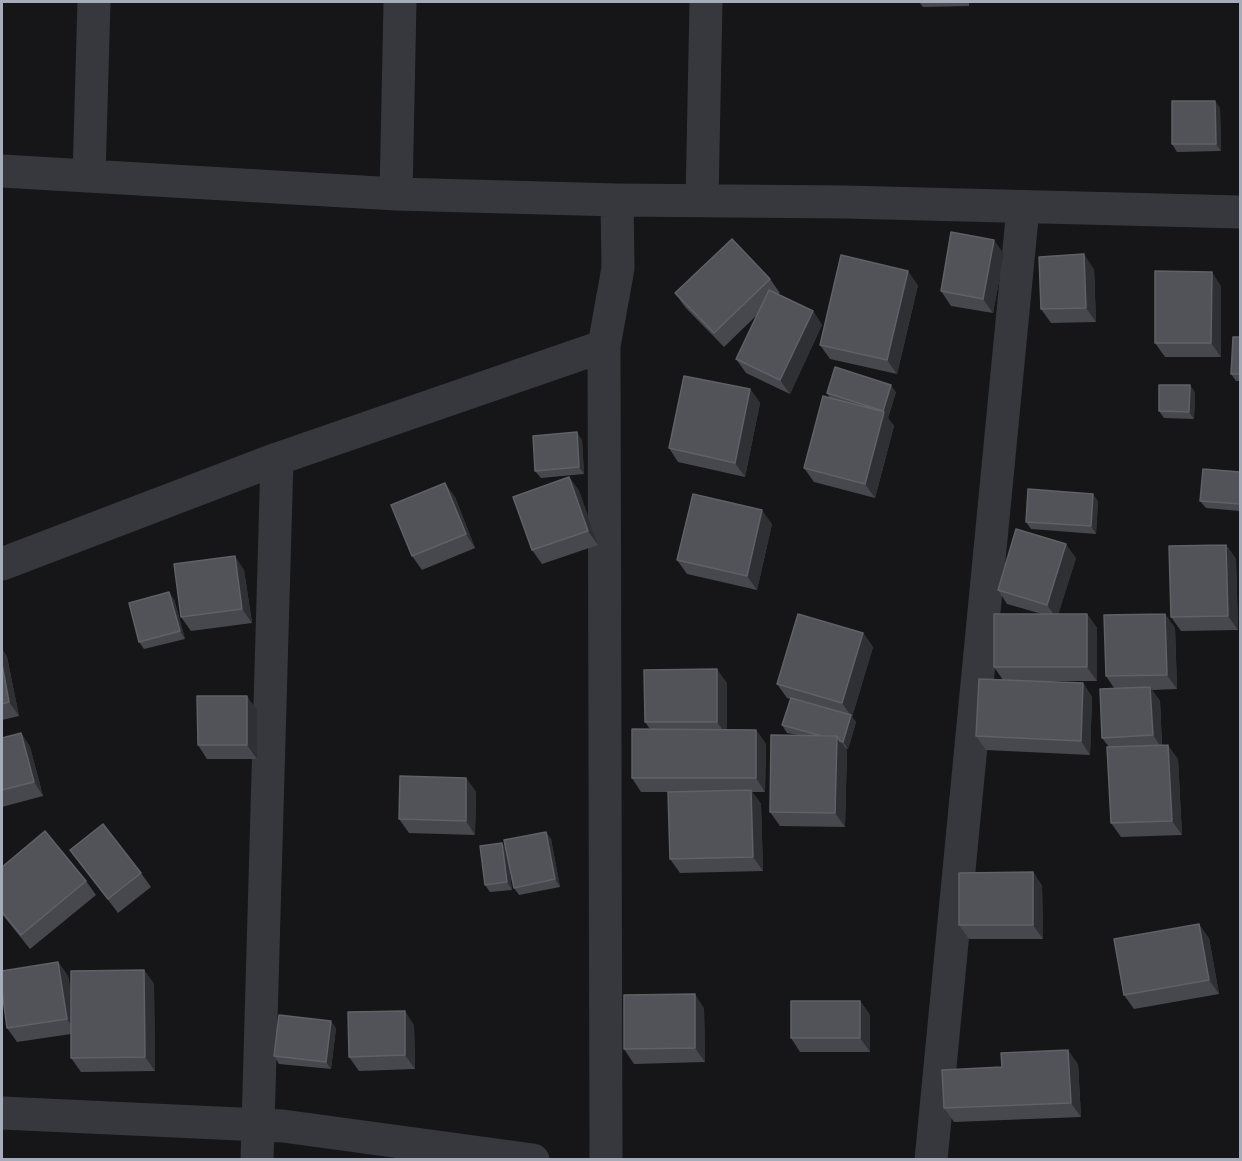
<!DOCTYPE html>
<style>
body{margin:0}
#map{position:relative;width:1242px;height:1161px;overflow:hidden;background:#161618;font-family:"PT Sans Narrow",sans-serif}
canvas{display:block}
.frame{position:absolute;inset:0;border:3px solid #a6acb9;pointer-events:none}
</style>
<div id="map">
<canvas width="1242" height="1161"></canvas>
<div class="frame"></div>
</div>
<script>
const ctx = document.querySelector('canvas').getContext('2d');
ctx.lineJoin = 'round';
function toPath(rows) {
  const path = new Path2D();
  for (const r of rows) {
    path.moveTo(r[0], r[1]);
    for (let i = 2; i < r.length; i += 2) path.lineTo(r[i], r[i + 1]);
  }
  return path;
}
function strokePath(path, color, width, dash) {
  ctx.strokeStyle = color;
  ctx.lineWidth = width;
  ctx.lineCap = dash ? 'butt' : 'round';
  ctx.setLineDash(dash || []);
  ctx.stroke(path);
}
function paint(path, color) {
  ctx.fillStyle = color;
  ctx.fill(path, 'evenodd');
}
strokePath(toPath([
 [2,171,396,194,617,200,845,202,1240,212],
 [89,176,94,2],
 [396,194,400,2],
 [702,200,706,2],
 [2,564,277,459,604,346],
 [2,1113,283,1126,533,1160],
 [257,1160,277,459],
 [606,1160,604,346,618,268,617,200],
 [931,1160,1023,208]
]), '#36383d', 33);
paint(toPath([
 [919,2,969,2,969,6,923,7],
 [1220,108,1221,151,1177,152,1172,144],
 [1004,254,993,313,951,306,941,291],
 [1094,269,1096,322,1051,323,1041,309],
 [770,279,780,293,778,294,813,311,822,325,790,394,746,373,736,359,758,314,724,347,685,307,675,293],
 [918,285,897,374,830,359,820,345],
 [1221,286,1221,357,1165,357,1155,343],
 [1240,337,1240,381,1236,381,1231,374],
 [750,389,760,403,745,477,678,462,669,448],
 [896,392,888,418,894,426,875,498,814,482,804,468,830,398,827,393],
 [1195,392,1194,419,1164,418,1159,411],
 [582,440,584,474,541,478,535,471],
 [1240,472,1240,511,1206,508,1200,501],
 [569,477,579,491,598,545,542,564,532,550],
 [455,497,475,548,422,570,412,556],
 [1098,501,1096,534,1031,529,1026,522],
 [772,524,757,590,687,574,677,560],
 [1226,545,1236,559,1238,630,1181,631,1171,617],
 [1076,558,1058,614,1087,614,1097,628,1097,681,1030,681,1083,683,1092,697,1090,755,986,750,976,736,1003,680,994,667,1042,614,1007,604,998,590],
 [244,570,252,623,191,631,181,617],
 [174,599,185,639,144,649,139,642],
 [1165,614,1175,628,1177,689,1152,690,1160,701,1162,745,1178,759,1182,835,1121,837,1111,823,1109,747,1102,738,1114,688,1106,676],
 [863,633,873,647,852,717,856,722,848,749,845,748,847,750,845,827,780,826,770,812,798,735,787,733,782,725,790,699,787,698,777,684],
 [2,649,7,657,19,716,2,720],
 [727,683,727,730,756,730,766,744,765,792,752,792,761,804,763,871,680,873,670,859,669,792,641,792,632,778,650,729,645,722],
 [257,710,257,759,207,759,198,745],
 [21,733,30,747,43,796,2,807,2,738],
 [466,778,476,792,475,835,409,833,399,819],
 [546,832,551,839,560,887,519,895,514,888,508,862,512,890,490,892,485,885,506,848],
 [70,850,141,873,151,887,118,913],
 [2,867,86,881,96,895,30,949,2,914],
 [1033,872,1042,886,1043,939,969,939,959,925],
 [1209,938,1219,994,1134,1009,1124,995],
 [58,962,68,976,71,993,144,970,154,984,155,1071,81,1072,71,1058,71,1034,17,1042,7,1028,3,999,2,999,2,992],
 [860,1001,870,1015,870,1052,800,1052,791,1038],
 [704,1008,705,1062,634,1064,624,1049],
 [414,1025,415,1069,359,1071,349,1057],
 [336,1028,331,1069,279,1064,274,1056],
 [1078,1064,1081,1117,954,1122,944,1108]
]), '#47484d');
paint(toPath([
 [1215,101,1220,108,1221,151,1216,144],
 [994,240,1004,254,993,313,983,299],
 [1084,254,1094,269,1096,322,1086,308],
 [908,271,918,285,897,374,887,360],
 [1212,272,1221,286,1221,357,1211,343],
 [813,311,822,325,790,394,780,380],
 [891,385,896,392,888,418,894,426,875,498,865,484,884,413,883,411],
 [1190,385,1195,392,1194,419,1189,412],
 [750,389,760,403,745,477,735,463],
 [577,432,582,440,584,474,579,467],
 [569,477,579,491,598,545,588,531],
 [445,483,455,497,475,548,466,534],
 [1093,494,1098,501,1096,534,1091,526],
 [762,510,772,524,757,590,747,576],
 [1066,544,1076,558,1057,619,1047,605],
 [1226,545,1236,559,1238,630,1228,616],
 [235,556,244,570,252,623,242,609],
 [169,592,174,599,185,639,180,631],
 [1087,614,1097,628,1097,681,1087,667],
 [1165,614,1175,628,1177,689,1167,675],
 [863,633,873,647,852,717,856,722,848,749,843,742,851,716,842,703],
 [2,649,7,657,19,716,9,702,2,664],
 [717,669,727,683,727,736,717,722],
 [1083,683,1092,697,1090,755,1081,741],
 [1150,687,1160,701,1162,749,1153,735],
 [247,696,257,710,257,759,247,745],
 [756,730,766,744,765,792,756,778],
 [21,733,30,747,43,796,34,782],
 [837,736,847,750,845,827,835,813],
 [1168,745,1178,759,1182,835,1172,821],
 [466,778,476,792,475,835,466,821],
 [751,790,761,804,763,871,753,857],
 [546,832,551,839,560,887,555,879],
 [502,843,507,850,512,890,507,882],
 [1033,872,1042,886,1043,939,1033,925],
 [1199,924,1209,938,1219,994,1209,980],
 [58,962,68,976,77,1033,67,1019],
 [144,970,154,984,155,1071,145,1057],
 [695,994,704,1008,705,1062,695,1048],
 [860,1001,870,1015,870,1052,860,1038],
 [405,1011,414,1025,415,1069,405,1055],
 [331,1021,336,1028,331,1069,326,1062],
 [1068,1050,1078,1064,1081,1117,1071,1103]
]), '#2f3033');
const building = toPath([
 [1172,101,1215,101,1216,144,1172,144,1172,101],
 [951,232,994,240,983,299,941,291,951,232],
 [732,239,770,279,714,333,675,293,732,239],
 [1084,254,1086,308,1041,309,1039,257,1084,254],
 [841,255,908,271,887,360,820,345,841,255],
 [1155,271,1212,272,1211,343,1155,343,1155,271],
 [769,290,813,311,780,380,736,359,769,290],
 [1233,337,1240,337,1240,374,1231,374,1233,337],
 [835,367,891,385,883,411,827,393,835,367],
 [684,376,750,389,735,463,669,448,684,376],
 [1159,385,1190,385,1189,412,1159,411,1159,385],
 [823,396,884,412,865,484,804,468,823,396],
 [577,432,579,467,535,471,533,436,577,432],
 [1203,469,1240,472,1240,504,1200,501,1203,469],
 [569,477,588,531,532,550,513,497,569,477],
 [445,483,466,534,412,556,391,505,445,483],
 [1028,489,1093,494,1091,526,1026,522,1028,489],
 [693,494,762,510,747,576,677,560,693,494],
 [1016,529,1066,544,1047,605,998,590,1016,529],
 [1226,545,1228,616,1171,617,1169,546,1226,545],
 [235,556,242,609,181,617,174,564,235,556],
 [169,592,180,631,139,642,129,603,169,592],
 [798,614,863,633,842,703,777,684,798,614],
 [994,614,1087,614,1087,667,994,667,994,614],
 [1165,614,1167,675,1106,676,1104,615,1165,614],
 [2,664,9,702,2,704,2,664],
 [717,669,717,722,645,722,644,670,717,669],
 [979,679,1083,683,1081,741,976,736,979,679],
 [1150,687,1153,735,1102,738,1100,689,1150,687],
 [197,696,247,696,247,745,198,745,197,696],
 [791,698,851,715,843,742,840,741,837,736,822,736,782,725,791,698],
 [632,729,756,730,756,778,632,778,632,729],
 [21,733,34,782,2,790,2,738,21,733],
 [771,735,837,736,835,813,770,812,771,735],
 [1168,745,1172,821,1111,823,1107,747,1168,745],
 [400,776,466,778,466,821,399,819,400,776],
 [751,790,753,857,670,859,668,792,751,790],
 [103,824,141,873,108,899,70,850,103,824],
 [45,831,86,881,21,935,2,912,2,867,45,831],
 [546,832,555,879,514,888,504,840,546,832],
 [502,843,507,882,485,885,480,846,502,843],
 [1033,872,1033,925,959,925,959,873,1033,872],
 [1199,924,1209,980,1124,995,1114,939,1199,924],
 [58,962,67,1019,7,1028,2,990,2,971,58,962],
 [144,970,145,1057,71,1058,71,971,144,970],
 [695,994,695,1048,624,1049,624,995,695,994],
 [791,1001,860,1001,860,1038,791,1038,791,1001],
 [405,1011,405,1055,349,1057,348,1012,405,1011],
 [279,1015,331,1021,326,1062,274,1056,279,1015],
 [1068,1050,1071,1103,944,1108,942,1070,1002,1067,1001,1053,1068,1050]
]);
paint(building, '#515359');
strokePath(building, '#5f6168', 1.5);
</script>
